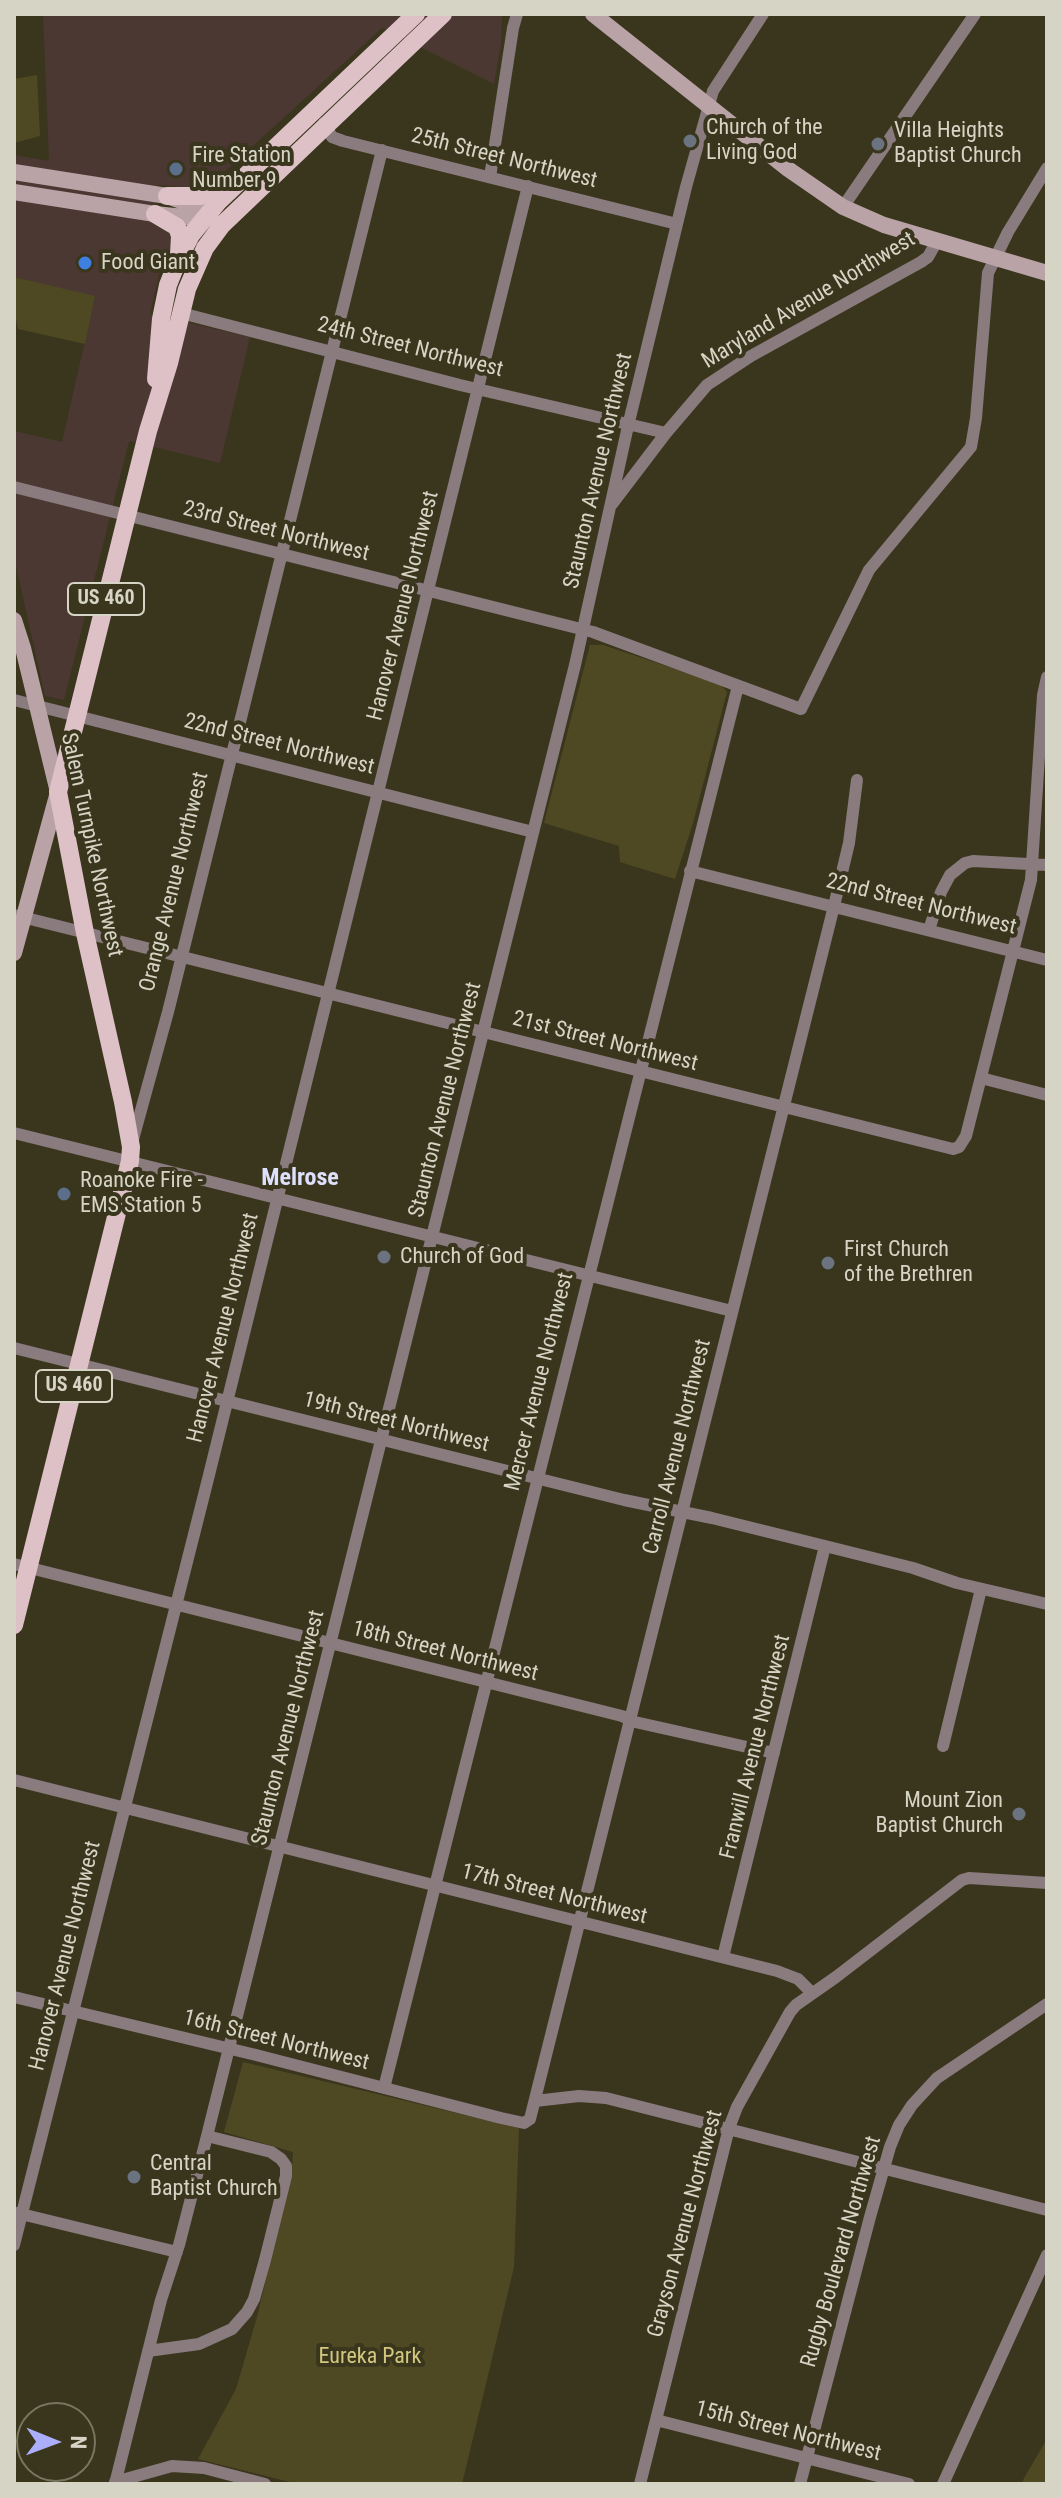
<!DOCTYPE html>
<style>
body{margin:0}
#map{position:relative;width:1061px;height:2498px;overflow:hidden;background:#3a361d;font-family:"Roboto Condensed",sans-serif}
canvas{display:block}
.frame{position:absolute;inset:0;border:16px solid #d6d4c5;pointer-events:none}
.north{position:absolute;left:16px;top:2402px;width:80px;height:80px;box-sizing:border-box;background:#3a361d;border:2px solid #787560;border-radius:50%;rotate:91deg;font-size:22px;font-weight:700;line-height:32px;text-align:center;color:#d6d4c5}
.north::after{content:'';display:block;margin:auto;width:28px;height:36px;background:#abaffb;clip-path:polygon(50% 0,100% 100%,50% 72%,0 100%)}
</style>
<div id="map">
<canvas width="1061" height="2498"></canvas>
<div class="frame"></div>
<div class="north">N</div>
</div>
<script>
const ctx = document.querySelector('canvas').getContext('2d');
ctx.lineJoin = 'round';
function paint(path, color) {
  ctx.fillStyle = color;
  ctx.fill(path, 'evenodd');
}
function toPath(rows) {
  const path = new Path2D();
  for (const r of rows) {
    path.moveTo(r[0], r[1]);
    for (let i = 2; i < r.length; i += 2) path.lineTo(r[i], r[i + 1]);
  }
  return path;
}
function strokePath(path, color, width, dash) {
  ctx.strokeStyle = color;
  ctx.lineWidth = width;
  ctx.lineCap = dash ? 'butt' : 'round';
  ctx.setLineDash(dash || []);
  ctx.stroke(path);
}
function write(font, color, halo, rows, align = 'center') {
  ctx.font = font + ' "Roboto Condensed",sans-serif';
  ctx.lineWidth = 8;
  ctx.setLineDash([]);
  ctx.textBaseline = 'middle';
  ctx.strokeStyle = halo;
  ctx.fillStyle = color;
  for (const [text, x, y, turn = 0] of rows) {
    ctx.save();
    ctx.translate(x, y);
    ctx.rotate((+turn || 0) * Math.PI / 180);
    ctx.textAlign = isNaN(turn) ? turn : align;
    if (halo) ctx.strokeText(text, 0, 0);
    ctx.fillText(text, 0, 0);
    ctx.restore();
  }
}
paint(toPath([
 [43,14,502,14,501,44,494,84,382,28,219,177,208,184,194,188,158,185,151,223,162,226,170,234,172,244,160,271,150,314,250,337,220,463,129,441,64,700,45,696,14,557,14,431,62,442,95,297,14,277,14,155,49,161]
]), '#4b3832');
paint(toPath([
 [37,75,40,136,14,143,14,79],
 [14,277,95,296,85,344,18,329,14,310],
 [590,645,603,645,720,684,727,692,693,823,675,879,620,862,619,846,544,823],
 [243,2062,519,2128,514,2267,462,2484,298,2484,198,2459,236,2389,257,2317,292,2170,293,2152,224,2132],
 [1047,2439,1047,2484,1022,2484,1024,2478]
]), '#4f4923');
strokePath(toPath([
 [324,123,332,137,343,141,677,224],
 [490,177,513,28,517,14],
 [843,207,975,14],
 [181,313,460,385,666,433],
 [14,487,593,632,801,709,869,570,971,447,976,418,988,273,1008,232,1047,168],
 [612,504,666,433,707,385,751,356,921,262,928,257,937,241],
 [14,700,533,832],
 [690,871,1047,960],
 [14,915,953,1149,959,1147,966,1136,1031,880,1043,695,1047,677],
 [929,930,941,892,950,875,965,863,973,861,1047,865],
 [981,1078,1047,1095],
 [14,1133,732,1311],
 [132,1143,168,1012,382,150],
 [14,1348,624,1500,712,1518,825,1546,913,1568,957,1583,1047,1604],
 [14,1564,622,1716,635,1722,774,1753],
 [943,1746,981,1589],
 [14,1780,777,1971,798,1979,812,1993],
 [723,1957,825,1546],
 [14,1997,256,2055,501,2118,524,2123,530,2119,834,906,849,843,857,780],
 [384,2088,738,686],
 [535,2101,579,2096,606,2098,1047,2210],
 [17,2213,177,2252],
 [14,2245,208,1479,528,186],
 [148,2351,199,2344,232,2329,247,2312,254,2299,265,2260,286,2176,286,2166,281,2159,271,2152,207,2136],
 [656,2420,909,2484],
 [115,2482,172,2466,204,2468,265,2484],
 [115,2484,161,2300,179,2245,207,2136,575,665,628,426,686,187,713,91,763,14],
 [640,2484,729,2128,737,2107,790,2012,796,2005,836,1977,962,1880,969,1878,1047,1883],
 [800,2484,870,2217,890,2147,899,2125,912,2105,937,2078,1047,2004],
 [943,2484,1047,2255]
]), '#8a7b7e', 12);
strokePath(toPath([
 [593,14,788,169,843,207,884,225,1047,273],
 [14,172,167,196,195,206,203,219,155,214,14,192],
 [14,620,23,648,58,792,14,953]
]), '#baa3a7', 16);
strokePath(toPath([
 [167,196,201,196,216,192,229,182],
 [155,214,177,227,180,236,179,254],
 [156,379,161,319,168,285,178,260,191,235,218,202,416,14],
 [14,1625,130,1161,131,1147,123,1102,85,933,58,792,148,431,169,363,187,289,205,248,222,225,443,14]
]), '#dec1c6', 18);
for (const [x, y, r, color] of [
 [690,141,8,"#6b7280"],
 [878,144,8,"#6b7280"],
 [176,169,8,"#5c6f8a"],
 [85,263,8,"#3f7fe0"],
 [64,1194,8,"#5c6f8a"],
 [384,1257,8,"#6b7280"],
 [828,1263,8,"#6b7280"],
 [1019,1814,8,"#6b7280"],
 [134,2177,8,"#6b7280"]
]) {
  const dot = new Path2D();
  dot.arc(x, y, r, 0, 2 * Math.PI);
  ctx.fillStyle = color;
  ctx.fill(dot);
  strokePath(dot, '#3a361d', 3);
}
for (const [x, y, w] of [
 [106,599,76],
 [74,1386,76]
]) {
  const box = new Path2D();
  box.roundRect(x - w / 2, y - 16, w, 32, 6);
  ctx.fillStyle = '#3a361d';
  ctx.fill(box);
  strokePath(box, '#d6d4c5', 2);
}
write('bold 20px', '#d6d4c5', null, [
 ["US 460",106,599],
 ["US 460",74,1386]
]);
write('22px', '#d6d4c5', '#3a361d', [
 ["Church of the",706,128],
 ["Living God",706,153],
 ["Villa Heights",894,131],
 ["Baptist Church",894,156],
 ["Fire Station",192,156],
 ["Number 9",192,181],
 ["Food Giant",101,263],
 ["Roanoke Fire -",80,1181],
 ["EMS Station 5",80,1206],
 ["First Church",844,1250],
 ["of the Brethren",844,1275],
 ["Church of God",400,1257],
 ["Mount Zion",1003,1801,"right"],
 ["Baptist Church",1003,1826,"right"],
 ["Central",150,2164],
 ["Baptist Church",150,2189]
], 'left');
write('22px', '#d6d4c5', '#3a361d', [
 ["25th Street Northwest",504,159,14],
 ["Maryland Avenue Northwest",809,301,-31],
 ["24th Street Northwest",410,348,14],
 ["Staunton Avenue Northwest",599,471,-77],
 ["23rd Street Northwest",276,532,14],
 ["Hanover Avenue Northwest",404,606,-76],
 ["22nd Street Northwest",279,745,14],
 ["Salem Turnpike Northwest",91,845,78],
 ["Orange Avenue Northwest",175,882,-76],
 ["22nd Street Northwest",921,905,14],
 ["21st Street Northwest",605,1042,14],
 ["Staunton Avenue Northwest",446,1100,-76],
 ["Hanover Avenue Northwest",224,1328,-76],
 ["Mercer Avenue Northwest",540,1382,-76],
 ["19th Street Northwest",396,1423,14],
 ["Carroll Avenue Northwest",678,1447,-76],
 ["18th Street Northwest",445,1652,14],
 ["Staunton Avenue Northwest",289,1728,-76],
 ["Franwill Avenue Northwest",756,1747,-76],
 ["17th Street Northwest",554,1895,14],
 ["Hanover Avenue Northwest",66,1956,-76],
 ["16th Street Northwest",276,2041,14],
 ["Grayson Avenue Northwest",686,2224,-75],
 ["Rugby Boulevard Northwest",842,2252,-74],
 ["15th Street Northwest",788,2432,14]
]);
write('22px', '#d3c77f', '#3a361d', [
 ["Eureka Park",370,2357]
]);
write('bold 24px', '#dee1fe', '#3a361d', [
 ["Melrose",300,1179]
]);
</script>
